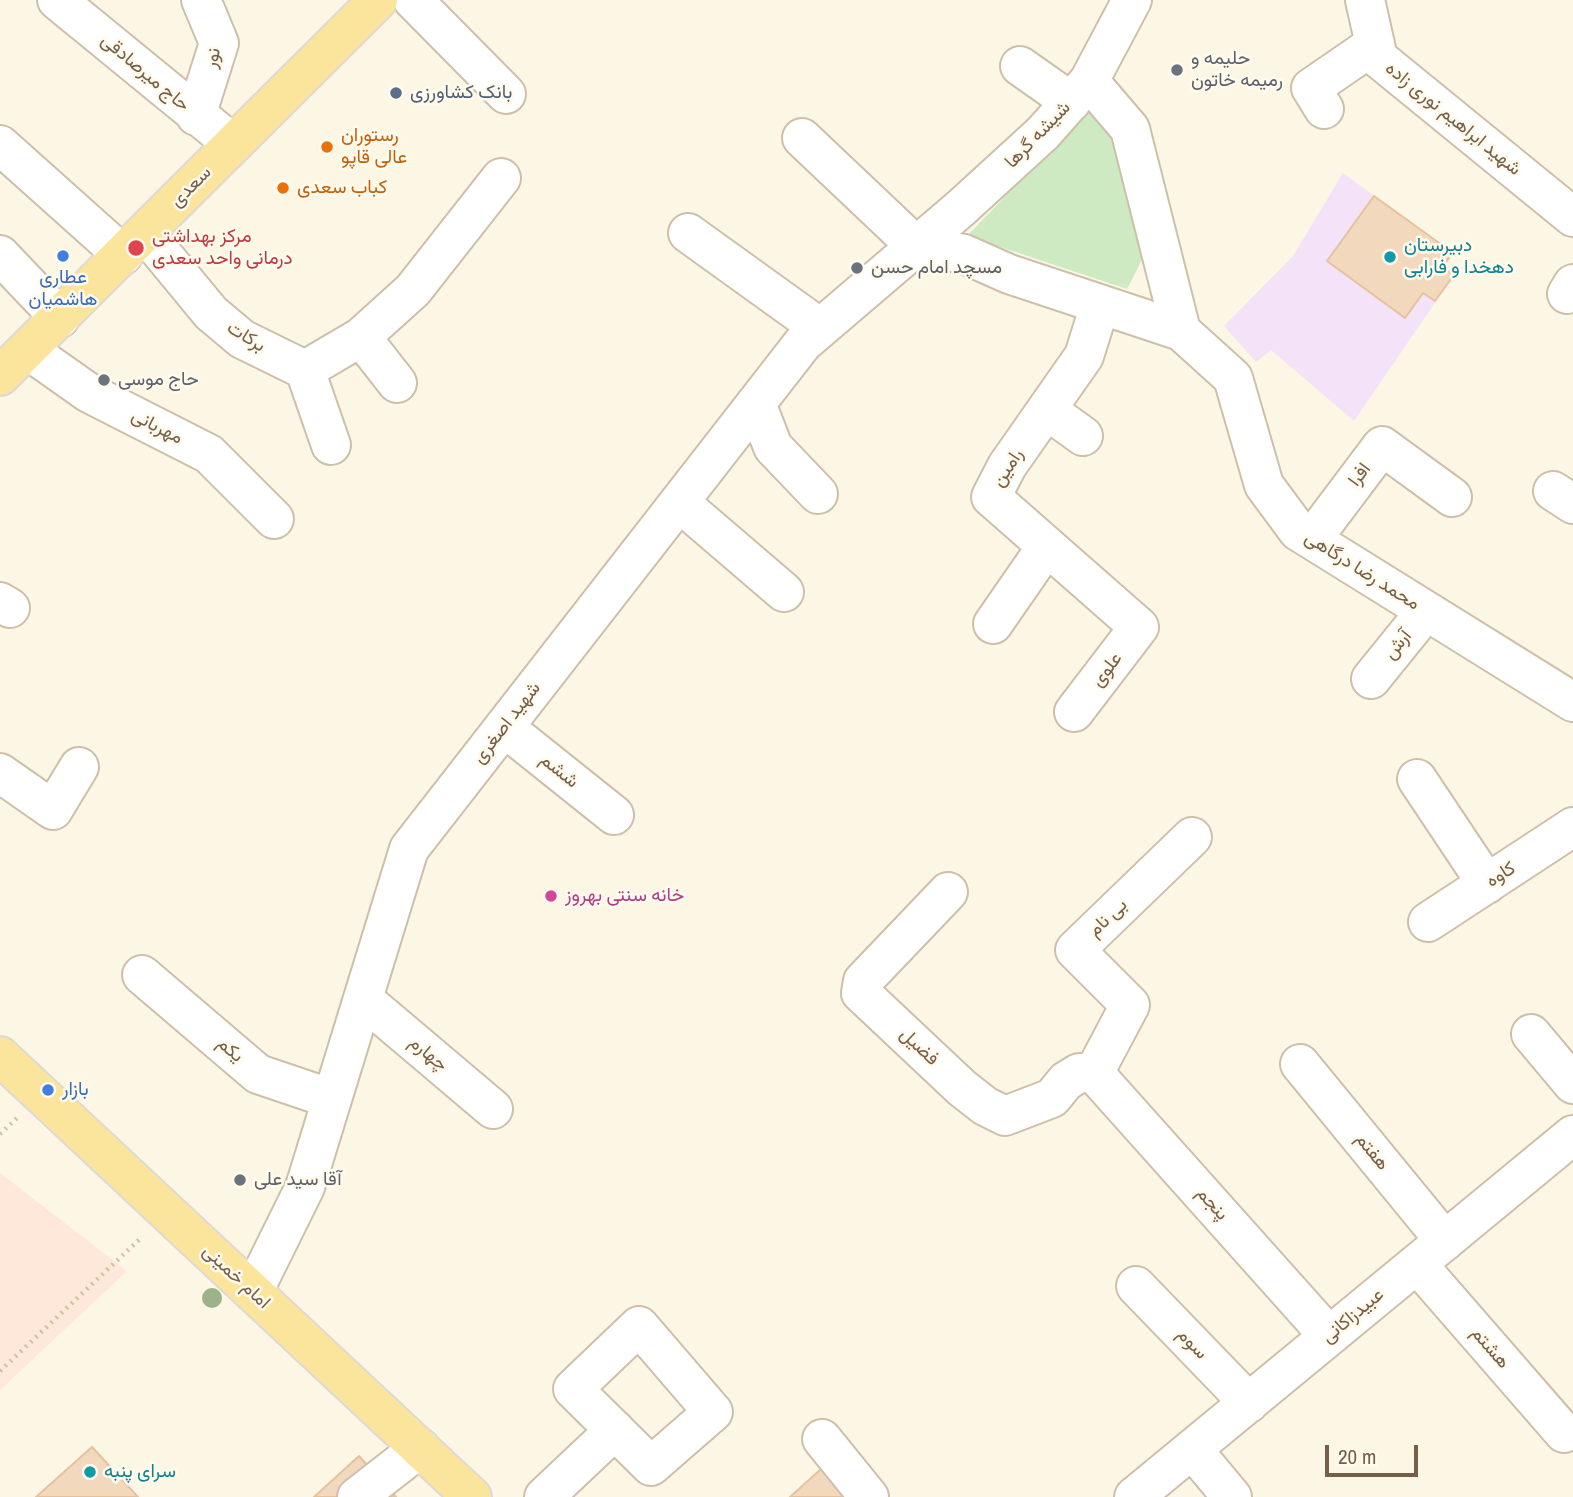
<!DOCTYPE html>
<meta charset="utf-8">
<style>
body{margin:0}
#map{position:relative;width:1573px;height:1497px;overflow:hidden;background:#fcf7e5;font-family:"Archivo Narrow",sans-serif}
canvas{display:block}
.scale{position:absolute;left:1325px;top:1445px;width:93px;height:32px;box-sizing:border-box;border:4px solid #765f4a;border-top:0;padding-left:9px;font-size:21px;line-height:24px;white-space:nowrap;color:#765f4a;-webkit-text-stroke:5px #fffaec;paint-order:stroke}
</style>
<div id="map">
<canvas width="1573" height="1497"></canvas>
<div class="scale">20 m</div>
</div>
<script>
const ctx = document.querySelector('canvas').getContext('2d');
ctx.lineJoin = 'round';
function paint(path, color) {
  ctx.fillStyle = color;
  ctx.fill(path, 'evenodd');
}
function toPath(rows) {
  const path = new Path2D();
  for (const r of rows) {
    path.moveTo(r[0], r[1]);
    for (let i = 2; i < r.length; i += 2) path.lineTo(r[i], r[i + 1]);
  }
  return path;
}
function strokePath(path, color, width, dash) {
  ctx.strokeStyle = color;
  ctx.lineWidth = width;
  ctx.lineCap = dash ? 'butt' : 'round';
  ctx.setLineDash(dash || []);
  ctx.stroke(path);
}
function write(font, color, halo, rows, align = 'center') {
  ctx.font = font + ' "Archivo Narrow",Vazirmatn,sans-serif';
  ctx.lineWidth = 5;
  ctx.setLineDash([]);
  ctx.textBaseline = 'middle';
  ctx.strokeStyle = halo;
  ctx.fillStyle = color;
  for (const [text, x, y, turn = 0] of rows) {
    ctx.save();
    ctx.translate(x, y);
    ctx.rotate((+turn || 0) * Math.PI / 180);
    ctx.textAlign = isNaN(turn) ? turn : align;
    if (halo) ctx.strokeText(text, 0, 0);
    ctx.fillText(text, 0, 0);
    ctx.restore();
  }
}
paint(toPath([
 [0,1173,127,1271,0,1390]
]), '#fde8d9');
paint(toPath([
 [1343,173,1453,253,1443,267,1454,275,1354,421,1271,350,1256,362,1224,326,1293,256]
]), '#f4e2f9');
paint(toPath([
 [1090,108,1115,133,1146,252,1127,289,967,236]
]), '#ceeac3');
const building = toPath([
 [1374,196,1453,253,1442,267,1454,275,1435,301,1423,293,1405,318,1327,261,1374,196],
 [92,1447,138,1497,36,1497,92,1447],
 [359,1456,396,1497,314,1497,359,1456],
 [831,1460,861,1497,790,1497,831,1460]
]);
paint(building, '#f2d9bd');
strokePath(building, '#e5c29d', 2);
const minor = toPath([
 [57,0,233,144],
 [413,0,506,94],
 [1365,0,1378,58,1573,217],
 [1020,66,1071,102],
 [1089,81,1130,129,1181,331,1233,378,1264,485,1298,531,1573,702],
 [1324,109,1311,88,1375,44],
 [196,116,219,43,201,0],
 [802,138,915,245,964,254,1009,274,1181,331],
 [0,145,123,255],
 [145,233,211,313,242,339,305,370,331,445],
 [688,233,820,328],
 [0,255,60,318],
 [1567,294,1573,284],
 [361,337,397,383],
 [28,350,89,393,209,454,274,519],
 [305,370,361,337,413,290,501,178],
 [756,403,773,447,818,494],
 [1047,410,1083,436],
 [1553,491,1573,504],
 [679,502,784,592],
 [1312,539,1382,446,1452,497],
 [0,602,10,608],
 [993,624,1047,546],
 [1371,679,1426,611],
 [1074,712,1139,627,991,497,1007,466,1084,356,1100,305],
 [504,727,614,815],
 [0,773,53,810,79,767],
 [1417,779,1487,884],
 [948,892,863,981,861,993,962,1088,985,1106,1005,1116,1052,1098,1066,1081,1079,1073,1094,1073],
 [1428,922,1573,827],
 [142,975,258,1074,332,1099],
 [363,999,493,1109],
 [1531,1034,1573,1084],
 [1300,1064,1445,1241],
 [1094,1073,1329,1336],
 [1094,1073,1130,1005,1075,950,1192,837],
 [1417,1264,1564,1433],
 [1136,1286,1249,1403],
 [253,1292,305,1187,409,849,803,343,961,208,1043,133,1089,81,1132,0],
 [639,1326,713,1412,651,1466,573,1389,639,1326],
 [822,1439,869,1497],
 [1192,1449,1232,1497],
 [357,1497,420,1448],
 [544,1497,615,1430],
 [1134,1497,1573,1135]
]);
const major = toPath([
 [0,376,378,0],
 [0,1056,472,1497]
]);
strokePath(minor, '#cebfab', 42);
strokePath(major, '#ded9d4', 42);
strokePath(toPath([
 [0,1134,17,1118],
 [0,1371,142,1237]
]), '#d7bda0', 4.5, [2, 5]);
strokePath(minor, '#fff', 38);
strokePath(major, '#fbe59d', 38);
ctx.fillStyle = '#9bb38b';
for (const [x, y] of [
 [212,1298]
]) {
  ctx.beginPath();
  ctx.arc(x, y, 10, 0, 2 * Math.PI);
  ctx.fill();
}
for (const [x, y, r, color] of [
 [1177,70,7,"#6b7280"],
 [396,93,7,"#5c6f8a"],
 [327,147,7,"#e8710a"],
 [283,188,7,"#e8710a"],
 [136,248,9,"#e0444e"],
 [63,256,7,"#3f7fe0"],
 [1390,257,7,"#0f9aa8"],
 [857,268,7,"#6b7280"],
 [104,380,7,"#6b7280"],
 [551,896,7,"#d1479c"],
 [48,1090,7,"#3f7fe0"],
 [240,1180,7,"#6b7280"],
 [90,1472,7,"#0f9aa8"]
]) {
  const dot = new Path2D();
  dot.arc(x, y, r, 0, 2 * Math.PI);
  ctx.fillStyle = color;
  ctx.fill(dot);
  strokePath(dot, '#fffaec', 2.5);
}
write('19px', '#765f4a', '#fffaec', [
 ["نور",213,58,-77],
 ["حاج میرصادقی",145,73,40],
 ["شهید ابراهیم نوری زاده",1453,119,39],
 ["شیشه گرها",1038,135,-46],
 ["سعدی",191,187,-45],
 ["برکات",246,337,32],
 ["مهربانی",157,427,27],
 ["رامین",1008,468,-57],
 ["افرا",1360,475,-53],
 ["محمد رضا درگاهی",1362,571,32],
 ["آرش",1398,645,-51],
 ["علوی",1107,670,-52],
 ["شهید اصغری",507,723,-52],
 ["ششم",559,771,39],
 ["کاوه",1501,875,-32],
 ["بی نام",1108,918,-44],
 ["فضیل",919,1047,43],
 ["یکم",230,1050,41],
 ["چهارم",428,1054,40],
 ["هفتم",1372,1152,51],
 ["پنجم",1212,1204,48],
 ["امام خمینی",236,1277,43],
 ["عبیدزاکانی",1353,1316,-40],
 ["سوم",1192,1344,46],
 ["هشتم",1490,1348,49]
]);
write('19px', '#5b616d', '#fffaec', [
 ["حلیمه و",1191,59],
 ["رمیمه خاتون",1191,81],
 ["مسچد امام حسن",871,268],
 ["حاج موسی",118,380],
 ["آقا سید علی",254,1180]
], 'left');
write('19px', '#4e5e75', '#fffaec', [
 ["بانک کشاورزی",410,93]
], 'left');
write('19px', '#c56008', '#fffaec', [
 ["رستوران",341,136],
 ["عالی قاپو",341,158],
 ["کباب سعدی",297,188]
], 'left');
write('19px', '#be3a42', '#fffaec', [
 ["مرکز بهداشتی",152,237],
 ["درمانی واحد سعدی",152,259]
], 'left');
write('19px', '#0d838f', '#fffaec', [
 ["دبیرستان",1404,246],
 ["دهخدا و فارابی",1404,268],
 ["سرای پنبه",104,1472]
], 'left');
write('19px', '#366cbe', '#fffaec', [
 ["عطاری",63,278],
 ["هاشمیان",63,300],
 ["بازار",62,1090,"left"]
]);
write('19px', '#b23c85', '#fffaec', [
 ["خانه سنتی بهروز",565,896]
], 'left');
</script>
